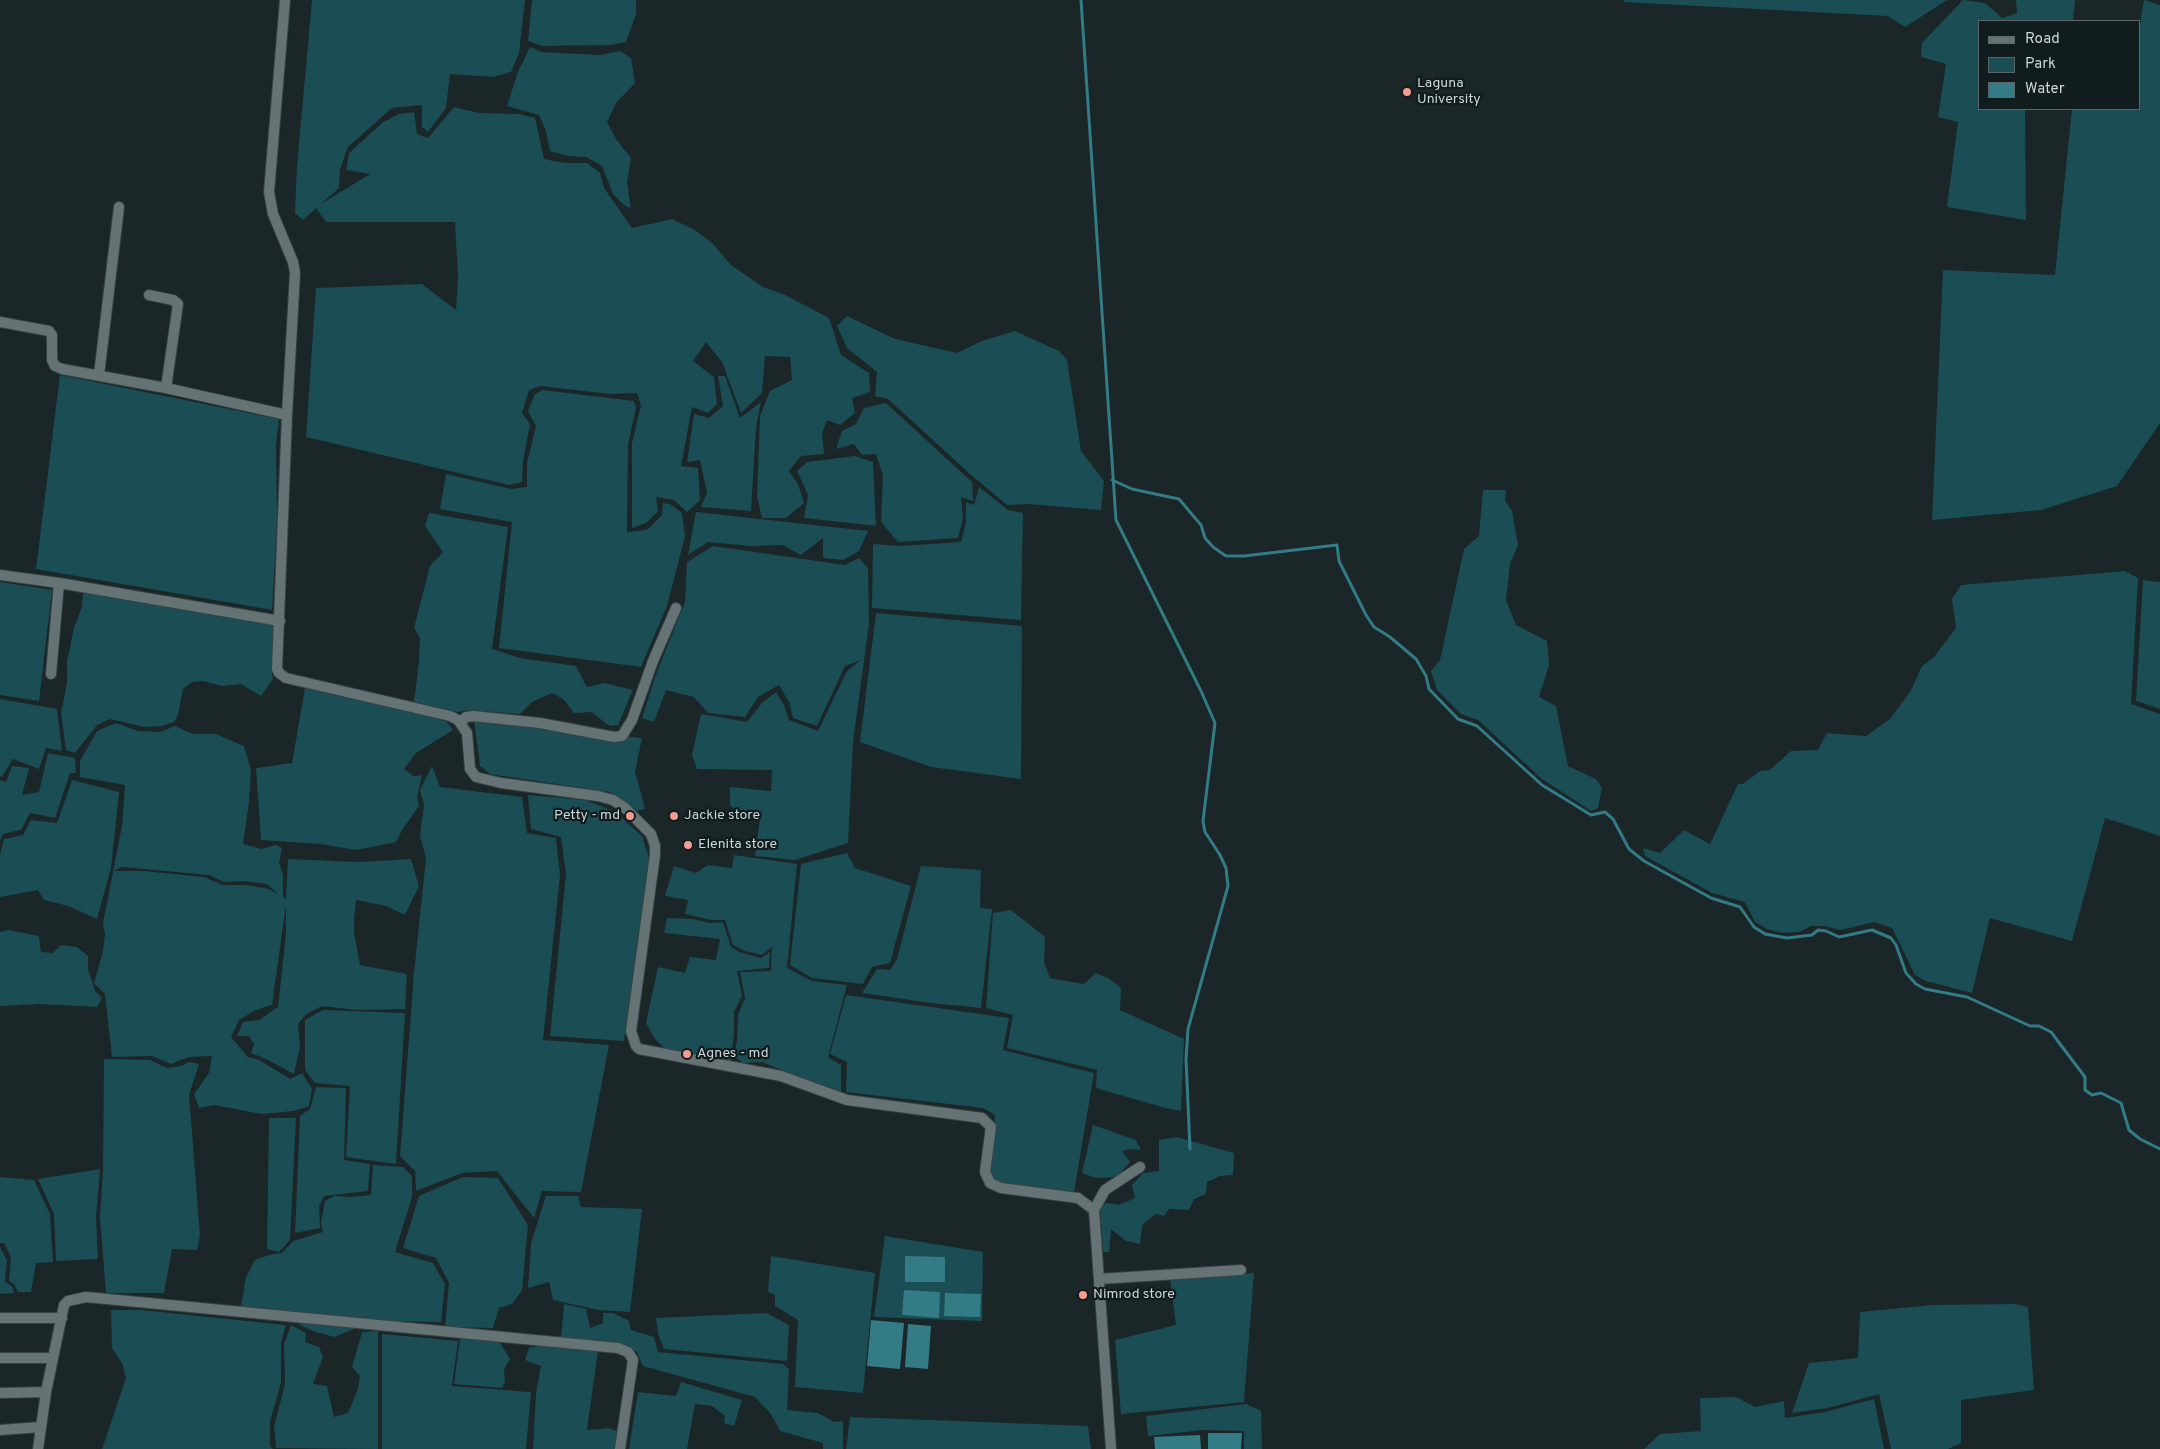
<!DOCTYPE html>
<style>
body{margin:0}
#map{position:relative;width:2160px;height:1449px;overflow:hidden;background:#1a2628;font-family:Overpass,sans-serif}
canvas{display:block}
.legend{position:absolute;left:1978px;top:20px;width:162px;height:90px;box-sizing:border-box;background:#111c1e;border:1px solid #5c6668;margin:0;padding:6px 9px;list-style:none;font-size:15px;color:#cdd5d6}
.legend li{display:flex;align-items:center;gap:10px;height:25px}
.legend b{width:25px;border:1px solid #5c6668}
</style>
<div id="map">
<canvas width="2160" height="1449"></canvas>
<ul class="legend">
<li><b style="height:6px;background:#657375"></b>Road</li>
<li><b style="height:14px;background:#1a4d54"></b>Park</li>
<li><b style="height:14px;background:#337b85"></b>Water</li>
</ul>
</div>
<script>
const ctx = document.querySelector('canvas').getContext('2d');
ctx.lineJoin = 'round';
function paint(path, color) {
  ctx.fillStyle = color;
  ctx.fill(path, 'evenodd');
}
function toPath(rows) {
  const path = new Path2D();
  for (const r of rows) {
    path.moveTo(r[0], r[1]);
    for (let i = 2; i < r.length; i += 2) path.lineTo(r[i], r[i + 1]);
  }
  return path;
}
function strokePath(path, color, width, dash) {
  ctx.strokeStyle = color;
  ctx.lineWidth = width;
  ctx.lineCap = dash ? 'butt' : 'round';
  ctx.setLineDash(dash || []);
  ctx.stroke(path);
}
function write(font, color, halo, rows, align = 'center') {
  ctx.font = font + ' Overpass,sans-serif';
  ctx.lineWidth = 4.5;
  ctx.setLineDash([]);
  ctx.textBaseline = 'middle';
  ctx.strokeStyle = halo;
  ctx.fillStyle = color;
  for (const [text, x, y, turn = 0] of rows) {
    ctx.save();
    ctx.translate(x, y);
    ctx.rotate((+turn || 0) * Math.PI / 180);
    ctx.textAlign = isNaN(turn) ? turn : align;
    if (halo) ctx.strokeText(text, 0, 0);
    ctx.fillText(text, 0, 0);
    ctx.restore();
  }
}
paint(toPath([
 [312,0,525,0,519,53,511,72,493,77,450,74,446,108,428,132,422,127,422,105,392,108,348,147,340,169,339,188,321,204,370,174,346,170,349,153,383,122,399,114,414,112,417,134,428,138,454,107,479,113,519,114,535,118,544,159,564,163,587,163,600,173,604,188,632,228,672,219,695,230,713,244,731,265,763,287,785,295,829,318,841,355,869,373,870,392,852,398,855,413,840,425,827,420,822,433,824,454,801,456,789,471,798,484,804,503,786,518,762,518,757,497,760,416,770,391,792,380,790,357,765,356,762,393,741,413,722,362,706,342,693,361,714,377,717,404,708,413,692,407,681,466,698,468,700,500,687,512,674,500,656,497,658,511,646,523,632,528,632,443,641,405,637,393,610,394,541,386,529,390,522,413,530,424,523,461,522,482,509,485,306,437,316,288,422,284,456,310,458,276,455,222,326,222,316,208,303,220,295,213,297,166],
 [532,0,636,0,636,14,626,42,610,45,543,46,528,41],
 [1624,0,1947,0,1905,27,1888,16,1624,2],
 [1963,0,1985,3,2002,18,2017,13,2016,0,2075,0,2073,21,1979,21,1979,109,2025,109,2026,220,1947,207,1958,122,1938,117,1946,64,1921,57,1922,43],
 [2144,0,2160,5,2160,423,2117,486,2041,510,1932,520,1943,270,2055,275,2072,109,2139,109,2139,31],
 [530,47,541,52,601,55,620,51,631,58,635,83,616,103,607,122,616,139,631,158,627,182,631,209,623,204,613,194,602,166,586,157,568,156,550,151,546,131,539,115,507,106,518,72],
 [847,316,895,339,957,353,982,341,1015,331,1059,351,1067,360,1081,451,1104,481,1101,510,1028,504,1007,505,970,474,888,399,875,396,877,372,847,348,837,326],
 [60,375,279,419,276,444,277,522,272,610,36,569],
 [718,376,725,376,740,418,761,402,756,428,751,511,701,507,707,493,700,460,687,462,694,414,709,418,723,406],
 [542,390,634,401,636,408,628,444,627,532,647,530,662,515,663,503,670,504,682,513,685,536,667,606,641,667,499,648,512,522,440,509,446,474,511,489,527,487,527,463,536,426,528,411,535,394],
 [886,403,972,482,973,501,961,497,963,518,958,538,898,542,881,522,883,475,876,454,862,455,854,444,836,449,842,431,856,424,864,408],
 [855,456,873,462,876,526,804,518,808,495,797,471,807,462],
 [979,487,1008,510,1023,513,1021,620,872,608,873,544,900,546,961,542,966,522,966,502,974,505],
 [1483,490,1506,490,1505,501,1512,511,1518,545,1510,564,1506,600,1516,625,1547,641,1549,665,1539,697,1556,706,1568,766,1596,779,1602,788,1598,808,1591,811,1542,779,1478,720,1461,714,1437,690,1431,671,1440,660,1464,549,1479,536],
 [696,512,868,531,859,551,843,560,823,558,823,538,801,555,783,545,752,546,708,542,688,555],
 [429,513,508,527,492,649,520,658,576,666,587,687,605,683,633,690,618,725,609,726,592,712,574,713,563,699,552,693,532,702,520,714,468,710,458,712,414,702,419,662,420,638,414,628,430,566,443,552,425,526],
 [713,546,845,565,859,558,868,568,869,624,853,742,848,843,795,860,755,856,760,818,741,816,730,805,730,787,771,791,772,770,697,769,692,755,701,714,747,722,762,703,776,692,784,705,789,720,818,731,847,671,861,660,845,666,817,726,793,718,789,702,779,685,758,697,745,717,708,713,694,697,666,690,654,722,642,718,655,677,685,602,687,562],
 [2125,571,2138,578,2131,704,2160,714,2160,836,2105,818,2072,941,1990,918,1972,993,1926,981,1915,975,1892,928,1875,922,1840,930,1824,926,1811,926,1799,932,1782,933,1767,929,1755,922,1745,902,1712,893,1645,856,1643,848,1660,853,1684,830,1710,844,1738,784,1743,784,1760,771,1770,770,1791,751,1818,750,1827,733,1866,736,1890,719,1910,692,1922,666,1934,657,1956,628,1952,599,1961,585],
 [2143,580,2160,582,2160,709,2136,701],
 [0,582,52,590,39,701,0,695],
 [83,593,274,623,271,670,273,679,261,696,241,684,222,686,203,681,192,682,183,689,178,715,174,722,162,726,145,727,110,719,97,725,75,753,66,750,61,713,67,683,67,662,74,628,82,607],
 [876,613,1022,626,1021,779,931,767,860,742],
 [305,688,356,698,446,721,453,730,416,753,404,769,413,776,422,775,417,797,419,806,402,830,396,842,356,850,321,844,261,840,256,768,292,763],
 [0,699,57,709,62,751,46,748,39,769,13,759,2,777,0,776],
 [474,720,642,738,635,772,645,809,637,811,610,792,490,774,480,766],
 [116,723,138,731,160,732,175,726,193,734,216,734,244,746,251,770,249,802,243,844,261,849,276,845,282,848,279,863,283,874,283,897,286,899,288,859,358,862,411,859,419,886,405,915,386,906,356,900,354,920,354,933,360,965,407,974,405,1009,357,1010,322,1006,306,1014,298,1024,300,1047,294,1074,266,1059,251,1053,254,1044,249,1036,237,1036,243,1022,259,1020,278,1007,286,934,286,905,272,1005,256,1010,239,1020,231,1037,248,1057,259,1060,290,1079,302,1073,312,1089,309,1106,294,1111,261,1114,215,1105,199,1108,194,1094,209,1073,212,1056,189,1057,171,1064,152,1056,112,1057,105,994,94,983,103,951,105,935,103,923,122,826,125,785,80,777,80,761,97,731],
 [121,867,209,875,224,882,244,881,267,884,279,895,269,889,246,885,223,885,204,877,143,871,114,871],
 [48,753,75,758,76,773,70,773,55,818,30,813,21,830,3,834,0,841,0,780,6,782,12,766,29,768,22,795,39,792],
 [432,766,440,787,522,797,527,833,556,838,560,875,543,1040,609,1045,581,1192,542,1191,534,1218,497,1171,462,1173,416,1191,415,1171,400,1156,414,973,426,858,420,836,424,805,420,790],
 [72,780,119,792,111,868,97,919,68,906,44,900,38,890,0,897,0,855,4,839,23,835,31,820,57,823],
 [528,795,585,800,614,811,642,836,649,858,624,1041,550,1036,566,874,561,837,531,829],
 [847,853,855,868,911,886,890,963,872,967,863,984,812,978,790,965,801,864],
 [734,855,797,864,787,968,812,981,847,985,828,1057,841,1065,841,1094,762,1062,743,1063,734,1056,737,1041,738,1015,745,998,740,972,771,971,772,947,762,955,745,951,733,945,725,920,711,920,685,914,688,900,665,896,674,866,696,873,708,865,732,868],
 [921,866,981,870,980,908,992,909,981,1008,931,1003,862,993,877,969,890,970,897,959],
 [1011,910,1045,937,1044,962,1050,978,1084,984,1096,973,1108,978,1121,988,1120,1010,1184,1039,1181,1111,1165,1108,1096,1088,1097,1070,1007,1048,1013,1015,986,1008,993,913],
 [667,918,694,919,709,923,723,922,731,947,739,952,761,958,770,952,769,968,737,971,742,996,734,1012,734,1033,731,1061,667,1050,655,1039,646,1023,658,967,685,973,690,957,716,960,720,939,664,933],
 [8,930,39,936,41,952,53,953,61,945,77,947,88,956,88,969,95,991,102,998,97,1007,39,1004,0,1006,0,932],
 [846,995,1009,1018,1003,1050,1094,1073,1074,1192,1008,1185,994,1180,989,1172,995,1115,983,1108,846,1092,847,1062,830,1054],
 [323,1010,405,1013,396,1164,346,1157,350,1086,315,1083,305,1070,305,1020],
 [104,1059,150,1060,167,1068,181,1066,189,1062,199,1064,189,1095,200,1235,197,1250,172,1249,164,1293,106,1293,100,1217,103,1170],
 [316,1087,346,1088,344,1160,370,1164,368,1191,324,1196,319,1207,320,1228,295,1233,300,1116,310,1109],
 [269,1118,296,1118,290,1240,279,1252,267,1249],
 [1093,1125,1136,1140,1141,1150,1130,1149,1122,1151,1130,1162,1117,1177,1096,1178,1082,1173],
 [1176,1137,1234,1153,1233,1175,1220,1176,1207,1182,1206,1194,1194,1199,1189,1210,1169,1209,1164,1216,1156,1214,1142,1225,1140,1244,1126,1241,1111,1229,1109,1252,1103,1252,1100,1206,1107,1203,1119,1205,1135,1198,1132,1185,1143,1173,1159,1171,1159,1140],
 [373,1165,403,1167,412,1176,412,1197,395,1252,433,1263,445,1284,441,1322,383,1321,370,1328,354,1329,334,1337,313,1331,300,1325,295,1313,241,1307,246,1277,255,1260,269,1255,282,1253,293,1241,323,1232,321,1222,325,1201,334,1196,351,1197,371,1195],
 [100,1169,96,1218,98,1259,56,1261,54,1214,38,1179],
 [0,1177,34,1180,50,1214,53,1262,36,1263,31,1292,18,1292,14,1284,9,1281,11,1257,4,1243,0,1243],
 [463,1177,498,1178,528,1225,522,1290,512,1304,499,1308,493,1328,445,1327,449,1283,436,1258,403,1248,419,1196],
 [546,1196,578,1196,581,1207,642,1209,630,1312,598,1310,553,1300,549,1282,528,1288,531,1243],
 [885,1236,983,1252,982,1321,874,1317],
 [0,1247,7,1260,5,1282,12,1286,14,1293,0,1294],
 [771,1256,875,1273,863,1393,795,1387,798,1320,775,1306,775,1295,768,1292],
 [1254,1273,1244,1402,1121,1414,1115,1340,1176,1325,1170,1279],
 [564,1304,586,1309,590,1328,603,1323,603,1313,613,1313,629,1321,631,1330,654,1337,658,1352,783,1364,789,1369,787,1410,818,1413,834,1422,843,1421,843,1449,823,1449,823,1443,780,1431,771,1414,755,1397,643,1366,637,1352,630,1347,613,1343,561,1339],
 [2014,1304,2028,1307,2034,1390,1961,1400,1961,1443,1948,1449,1891,1449,1879,1394,1828,1408,1792,1413,1809,1363,1858,1358,1860,1312,1933,1305],
 [111,1310,141,1310,286,1325,281,1343,281,1382,270,1422,270,1446,273,1449,102,1449,126,1378,122,1363,112,1348],
 [766,1313,789,1325,787,1361,664,1349,658,1334,656,1318],
 [291,1325,306,1333,305,1342,319,1347,323,1357,313,1384,327,1386,334,1417,348,1413,358,1389,360,1376,352,1367,362,1332,378,1331,378,1449,276,1448,274,1426,285,1384,284,1344],
 [382,1334,458,1341,452,1386,531,1392,526,1449,382,1449],
 [460,1338,499,1341,510,1359,504,1369,505,1382,502,1388,454,1384],
 [547,1344,598,1350,587,1430,608,1428,619,1432,615,1449,533,1449,536,1393,541,1366,525,1360,529,1348],
 [681,1382,742,1400,734,1426,724,1423,725,1416,712,1406,695,1404,687,1449,629,1449,638,1392,676,1396],
 [1736,1397,1755,1407,1784,1401,1785,1418,1825,1412,1874,1399,1884,1449,1644,1449,1660,1434,1701,1431,1700,1398],
 [1246,1404,1261,1411,1262,1449,1244,1449,1244,1431,1202,1430,1148,1436,1146,1416],
 [850,1417,1088,1426,1091,1449,846,1449]
]), '#1a4d54');
paint(toPath([
 [905,1256,945,1257,945,1282,905,1282],
 [904,1290,940,1292,939,1318,902,1315],
 [945,1293,981,1294,980,1317,944,1316],
 [871,1320,904,1323,900,1369,867,1366],
 [908,1324,931,1326,928,1369,905,1367],
 [1208,1433,1242,1433,1241,1449,1208,1449],
 [1200,1435,1201,1449,1155,1449,1154,1437]
]), '#337b85');
strokePath(toPath([
 [1081,0,1116,520,1201,691,1215,723,1203,821,1205,832,1220,855,1226,868,1228,886,1188,1029,1186,1059,1190,1149],
 [1112,480,1132,489,1179,499,1201,525,1205,538,1213,547,1226,556,1244,556,1337,545,1339,561,1366,615,1374,627,1390,637,1416,659,1426,676,1429,689,1458,719,1477,726,1542,785,1591,815,1605,812,1613,819,1629,849,1644,861,1711,898,1740,907,1754,927,1765,934,1787,938,1812,935,1818,930,1826,931,1839,937,1872,930,1891,938,1896,945,1906,973,1916,984,1925,989,1967,997,2030,1026,2039,1026,2051,1032,2085,1077,2085,1090,2092,1095,2101,1093,2121,1103,2129,1130,2140,1139,2160,1149]
]), '#337b85', 3);
const minor = toPath([
 [285,0,269,192,273,214,293,262,295,273,287,415,277,669,279,673,286,678,450,716,458,720,467,733,470,769,476,777,501,783,598,796,613,800,625,808,651,834,655,846,655,855,631,1031,636,1046,639,1049,781,1076,847,1100,982,1118,991,1127,985,1172,990,1183,1001,1188,1078,1198,1094,1210,1111,1449],
 [149,295,173,300,178,304,166,388],
 [0,322,49,331,52,335,52,360,55,366,62,369,166,388,287,415],
 [99,375,119,207],
 [0,575,59,583,280,621],
 [51,674,59,583],
 [461,722,466,717,473,716,540,723,614,737,622,736,632,720,653,661,676,608],
 [1094,1210,1105,1190,1140,1167],
 [1099,1279,1241,1270],
 [0,1318,62,1318],
 [0,1358,53,1358],
 [0,1393,46,1392],
 [0,1430,41,1427],
 [38,1449,46,1392,64,1305,68,1301,86,1297,618,1348,628,1352,633,1360,620,1449]
]);
strokePath(minor, '#394244', 12);
strokePath(minor, '#657375', 10);
for (const [x, y, r, color] of [
 [1407,92,5,"#f59c91"],
 [630,816,5,"#f59c91"],
 [674,816,5,"#f59c91"],
 [688,845,5,"#f59c91"],
 [687,1054,5,"#f59c91"],
 [1083,1295,5,"#f59c91"]
]) {
  const dot = new Path2D();
  dot.arc(x, y, r, 0, 2 * Math.PI);
  ctx.fillStyle = color;
  ctx.fill(dot);
  strokePath(dot, '#111c1e', 2);
}
write('14px', '#cdd5d6', '#111c1e', [
 ["Laguna",1417,84],
 ["University",1417,100],
 ["Petty - md",620,816,"right"],
 ["Jackie store",684,816],
 ["Elenita store",698,845],
 ["Agnes - md",697,1054],
 ["Nimrod store",1093,1295]
], 'left');
</script>
